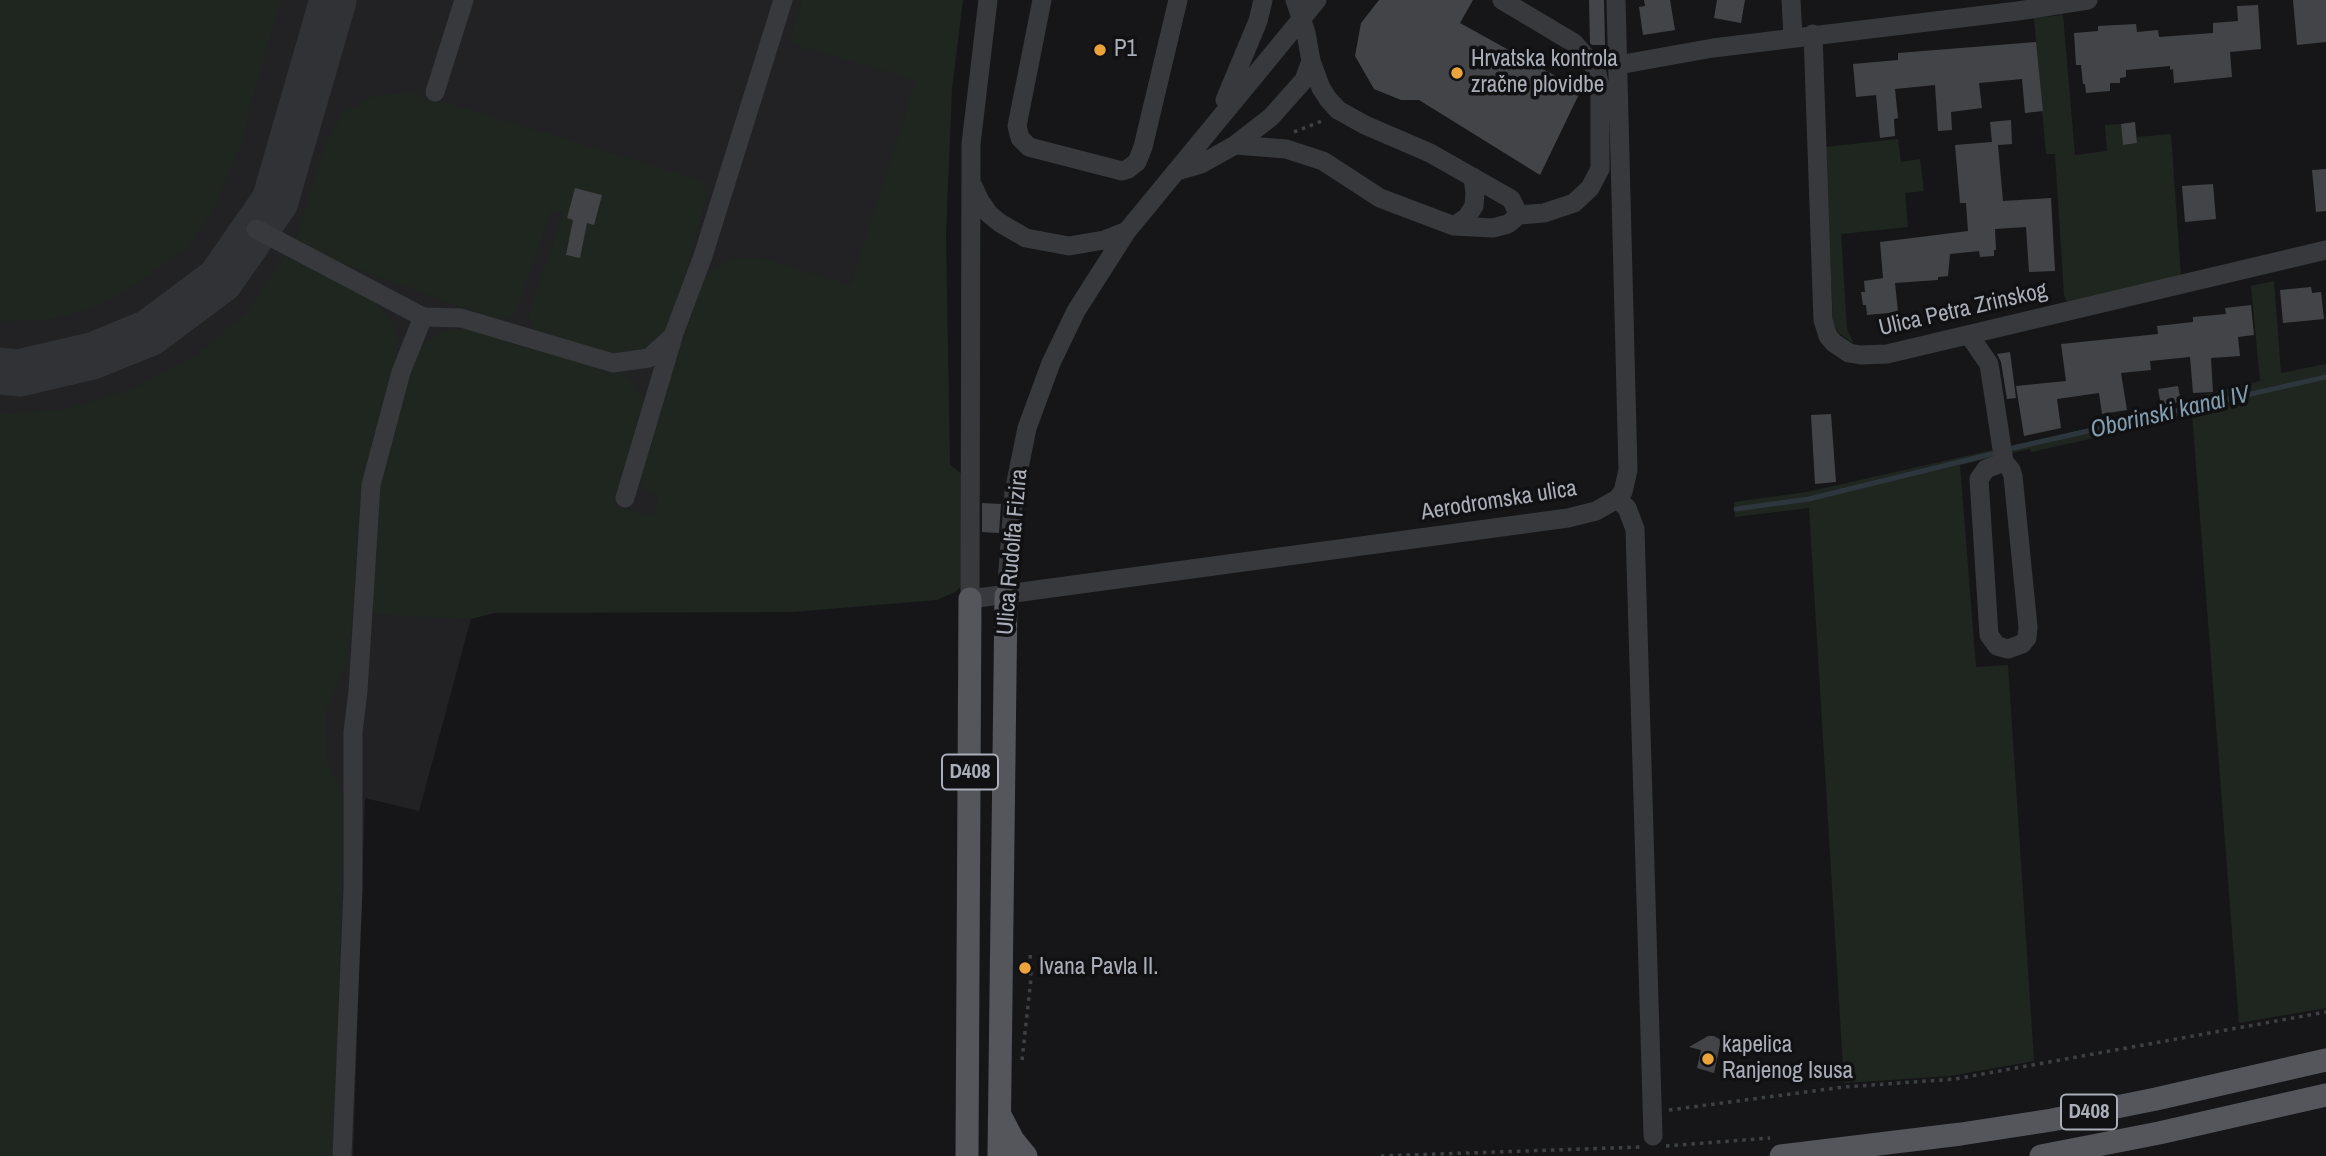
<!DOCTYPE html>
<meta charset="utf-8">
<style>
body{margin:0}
canvas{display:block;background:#161618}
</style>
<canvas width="2326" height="1156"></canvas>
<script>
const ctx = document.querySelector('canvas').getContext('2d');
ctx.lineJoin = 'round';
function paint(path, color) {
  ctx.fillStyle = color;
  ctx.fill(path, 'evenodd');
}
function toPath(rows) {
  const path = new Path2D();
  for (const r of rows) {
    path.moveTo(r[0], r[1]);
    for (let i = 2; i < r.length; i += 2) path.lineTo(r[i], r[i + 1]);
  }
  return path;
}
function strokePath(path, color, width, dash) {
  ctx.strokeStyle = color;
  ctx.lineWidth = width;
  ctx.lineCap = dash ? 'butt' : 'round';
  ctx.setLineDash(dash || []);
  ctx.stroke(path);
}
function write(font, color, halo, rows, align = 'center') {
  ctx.font = font + ' "Archivo Narrow",sans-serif';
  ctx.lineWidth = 7;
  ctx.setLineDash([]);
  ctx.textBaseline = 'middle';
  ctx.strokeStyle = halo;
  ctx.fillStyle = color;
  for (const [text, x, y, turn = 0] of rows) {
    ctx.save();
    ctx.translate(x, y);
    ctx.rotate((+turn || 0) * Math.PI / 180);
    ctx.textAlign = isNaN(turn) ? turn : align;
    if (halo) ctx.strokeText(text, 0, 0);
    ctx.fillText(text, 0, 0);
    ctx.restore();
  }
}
paint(toPath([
 [0,0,958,0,934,153,928,581,476,600,419,811,365,798,353,1156,0,1156]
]), '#222225');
paint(toPath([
 [0,0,281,0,249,111,243,139,214,209,188,247,138,283,96,307,47,320,0,321],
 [802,0,963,0,952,89,946,234,950,465,962,474,963,585,955,592,937,600,793,612,494,613,471,619,369,614,379,487,407,373,417,352,430,339,449,329,467,329,626,375,643,395,644,413,615,507,653,516,659,496,645,490,638,478,703,280,716,266,737,258,761,258,851,285,916,80,796,45,791,37],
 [2063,15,2075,155,2107,151,2105,125,2121,124,2123,145,2137,143,2137,137,2171,134,2181,277,2068,304,2064,295,2055,154,2046,154,2034,18],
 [411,92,700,180,707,194,675,314,660,339,640,353,615,354,534,330,528,317,563,213,552,209,515,314,501,322,338,262,296,239,326,143,343,113,374,96],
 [1898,139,1901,162,1920,159,1924,191,1905,193,1908,227,1841,234,1847,329,1854,344,1839,333,1833,322,1825,147],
 [286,256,378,303,392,322,399,343,372,444,361,501,349,658,326,711,327,764,345,797,334,1156,0,1156,0,414,66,409,134,388,196,355,244,315],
 [2274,281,2281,373,2326,364,2326,1008,2239,1023,2192,413,2097,433,2094,438,2031,452,2030,449,1960,465,1976,667,2008,665,2034,1061,1950,1076,1844,1083,1809,508,1735,517,1734,502,1807,492,2191,405,2191,398,2260,381,2251,286]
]), '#1e261f');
strokePath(toPath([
 [2013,448,2326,377],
 [1736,509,1809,499,1992,454]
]), '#2d363c', 5);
strokePath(toPath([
 [0,371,19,373,92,356,149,333,220,280,275,201,333,0]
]), '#303235', 47);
paint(toPath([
 [1379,0,1473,0,1460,23,1581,90,1540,175,1419,100,1401,100,1374,89,1355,56,1361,23],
 [1589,0,1604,0,1605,45,1592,45,1590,43],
 [1644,0,1670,0,1675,30,1643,35,1639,7,1645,6],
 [1717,0,1745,0,1741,23,1714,18],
 [2293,0,2326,0,2326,42,2297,45],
 [2258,5,2261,49,2230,52,2232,77,2174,83,2173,69,2170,70,2170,66,2126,70,2126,77,2120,78,2120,83,2110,83,2110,91,2086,93,2085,84,2083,84,2081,65,2076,65,2074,33,2098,31,2098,26,2136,24,2137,32,2158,30,2159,37,2213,33,2213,23,2238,21,2237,6],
 [2036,42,2043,111,2025,113,2022,79,1979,83,1982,108,1951,112,1952,130,1938,131,1935,85,1895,89,1898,118,1894,119,1895,136,1880,138,1876,95,1856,97,1853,64,1898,60,1898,53],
 [2011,120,2012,144,1998,145,2003,201,2051,198,2055,271,2029,272,2026,227,1995,229,1996,250,1994,250,1994,256,1980,257,1979,251,1950,254,1948,276,1938,277,1938,280,1895,283,1898,312,1867,315,1866,305,1863,305,1861,292,1865,292,1864,281,1883,278,1880,242,1968,231,1966,203,1960,203,1955,145,1992,142,1990,122],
 [2135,122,2137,143,2123,145,2121,124],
 [2326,169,2326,211,2316,212,2312,170],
 [2213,184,2216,219,2185,222,2182,186],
 [575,188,602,195,594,225,587,223,580,258,566,255,573,220,567,218],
 [2311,287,2312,293,2321,292,2324,319,2283,323,2280,290],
 [2251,305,2254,335,2238,337,2240,356,2211,358,2213,392,2193,393,2190,357,2150,361,2151,370,2121,373,2127,410,2102,414,2099,393,2057,399,2061,428,2024,436,2016,386,2066,381,2061,344,2158,334,2157,326,2193,322,2193,317,2226,314,2225,308],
 [2010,352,2016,398,2007,399,2001,362,1997,354],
 [2178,386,2181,402,2161,405,2158,389],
 [1831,414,1836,482,1815,484,1811,415],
 [982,503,1001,504,999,533,982,532],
 [1708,1036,1714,1036,1721,1040,1714,1073,1697,1068,1701,1050,1689,1047]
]), '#434448');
strokePath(toPath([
 [1294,132,1322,121],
 [1022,1060,1031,978,1030,950],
 [1669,1110,1844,1087,1955,1079,2326,1012],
 [1666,1146,1770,1138],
 [1381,1156,1641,1147]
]), '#3d4044', 3.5, [3.5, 5]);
strokePath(toPath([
 [988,0,971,144,970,599,1568,518,1596,511,1617,499,1623,492,1628,470,1616,0],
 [1042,0,1017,126,1020,138,1029,147,1122,171,1128,169,1137,162,1143,147,1178,0],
 [1791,0,1793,37],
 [1813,34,1823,320,1828,336,1834,343,1849,353,1861,355,1887,354,2326,250],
 [1311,61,1321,88,1328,99,1338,110,1365,125,1430,153,1511,199,1519,215],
 [1618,65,1713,48,2018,11,2088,0],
 [435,92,464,0],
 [1225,100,1258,21,1263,0],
 [1235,145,1286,149,1323,161,1380,198,1454,226,1493,228,1508,224,1519,215,1544,213,1574,203,1590,188,1600,169,1600,87,1597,73,1593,65,1574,43,1502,0],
 [1176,171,1201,164,1235,145,1271,117,1304,80,1311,61,1306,33,1295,0],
 [973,186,980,201,989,214,1000,223,1026,238,1069,246,1104,240,1127,231],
 [1454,226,1467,217,1474,206,1475,193,1473,177],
 [256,229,423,317,461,318,613,363,649,358,673,336,703,256,783,0],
 [1969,335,1989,364,2004,462,1986,469,1979,479,1989,635,1997,646,2008,649,2022,644,2027,638,2028,627,2013,476,2011,470,2004,462],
 [625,498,673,337],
 [1617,499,1627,508,1635,529,1653,1136],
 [1006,596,1014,492,1027,428,1051,363,1076,311,1127,231,1317,0],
 [342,1156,353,889,353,732,358,691,371,485,401,372,423,317]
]), '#37393d', 19);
strokePath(toPath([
 [1000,1115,1013,1140,1026,1156],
 [967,1156,970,599],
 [999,1156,1006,596],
 [1781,1156,1961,1134,2052,1120,2156,1099,2326,1060],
 [2041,1156,2159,1133,2326,1095]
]), '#54565c', 23);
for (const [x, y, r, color] of [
 [1100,50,7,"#eba33c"],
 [1457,73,7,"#eba33c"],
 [1025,968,7,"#eba33c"],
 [1708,1059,7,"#eba33c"]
]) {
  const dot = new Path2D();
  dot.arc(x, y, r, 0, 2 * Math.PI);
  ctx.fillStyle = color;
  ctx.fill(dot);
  strokePath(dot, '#111113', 2.5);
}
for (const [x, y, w] of [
 [970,772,56],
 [2089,1112,56]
]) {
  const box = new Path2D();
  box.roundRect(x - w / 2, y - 17.5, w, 35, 5);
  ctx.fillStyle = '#111113';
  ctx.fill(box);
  strokePath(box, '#a9aeb8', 2);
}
write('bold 21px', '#a9aeb8', null, [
 ["D408",970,772],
 ["D408",2089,1112]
]);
write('23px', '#a9aeb8', '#111113', [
 ["P1",1114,50],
 ["Hrvatska kontrola",1471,60],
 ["zračne plovidbe",1471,86],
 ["Ivana Pavla II.",1039,968],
 ["kapelica",1722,1046],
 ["Ranjenog Isusa",1722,1072]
], 'left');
write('23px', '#a9aeb8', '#111113', [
 ["Ulica Petra Zrinskog",1963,310,-13],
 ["Aerodromska ulica",1499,501,-9],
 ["Ulica Rudolfa Fizira",1013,552,-85]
]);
write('italic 24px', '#819eb1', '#111113', [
 ["Oborinski kanal IV",2170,413,-13]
]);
</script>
